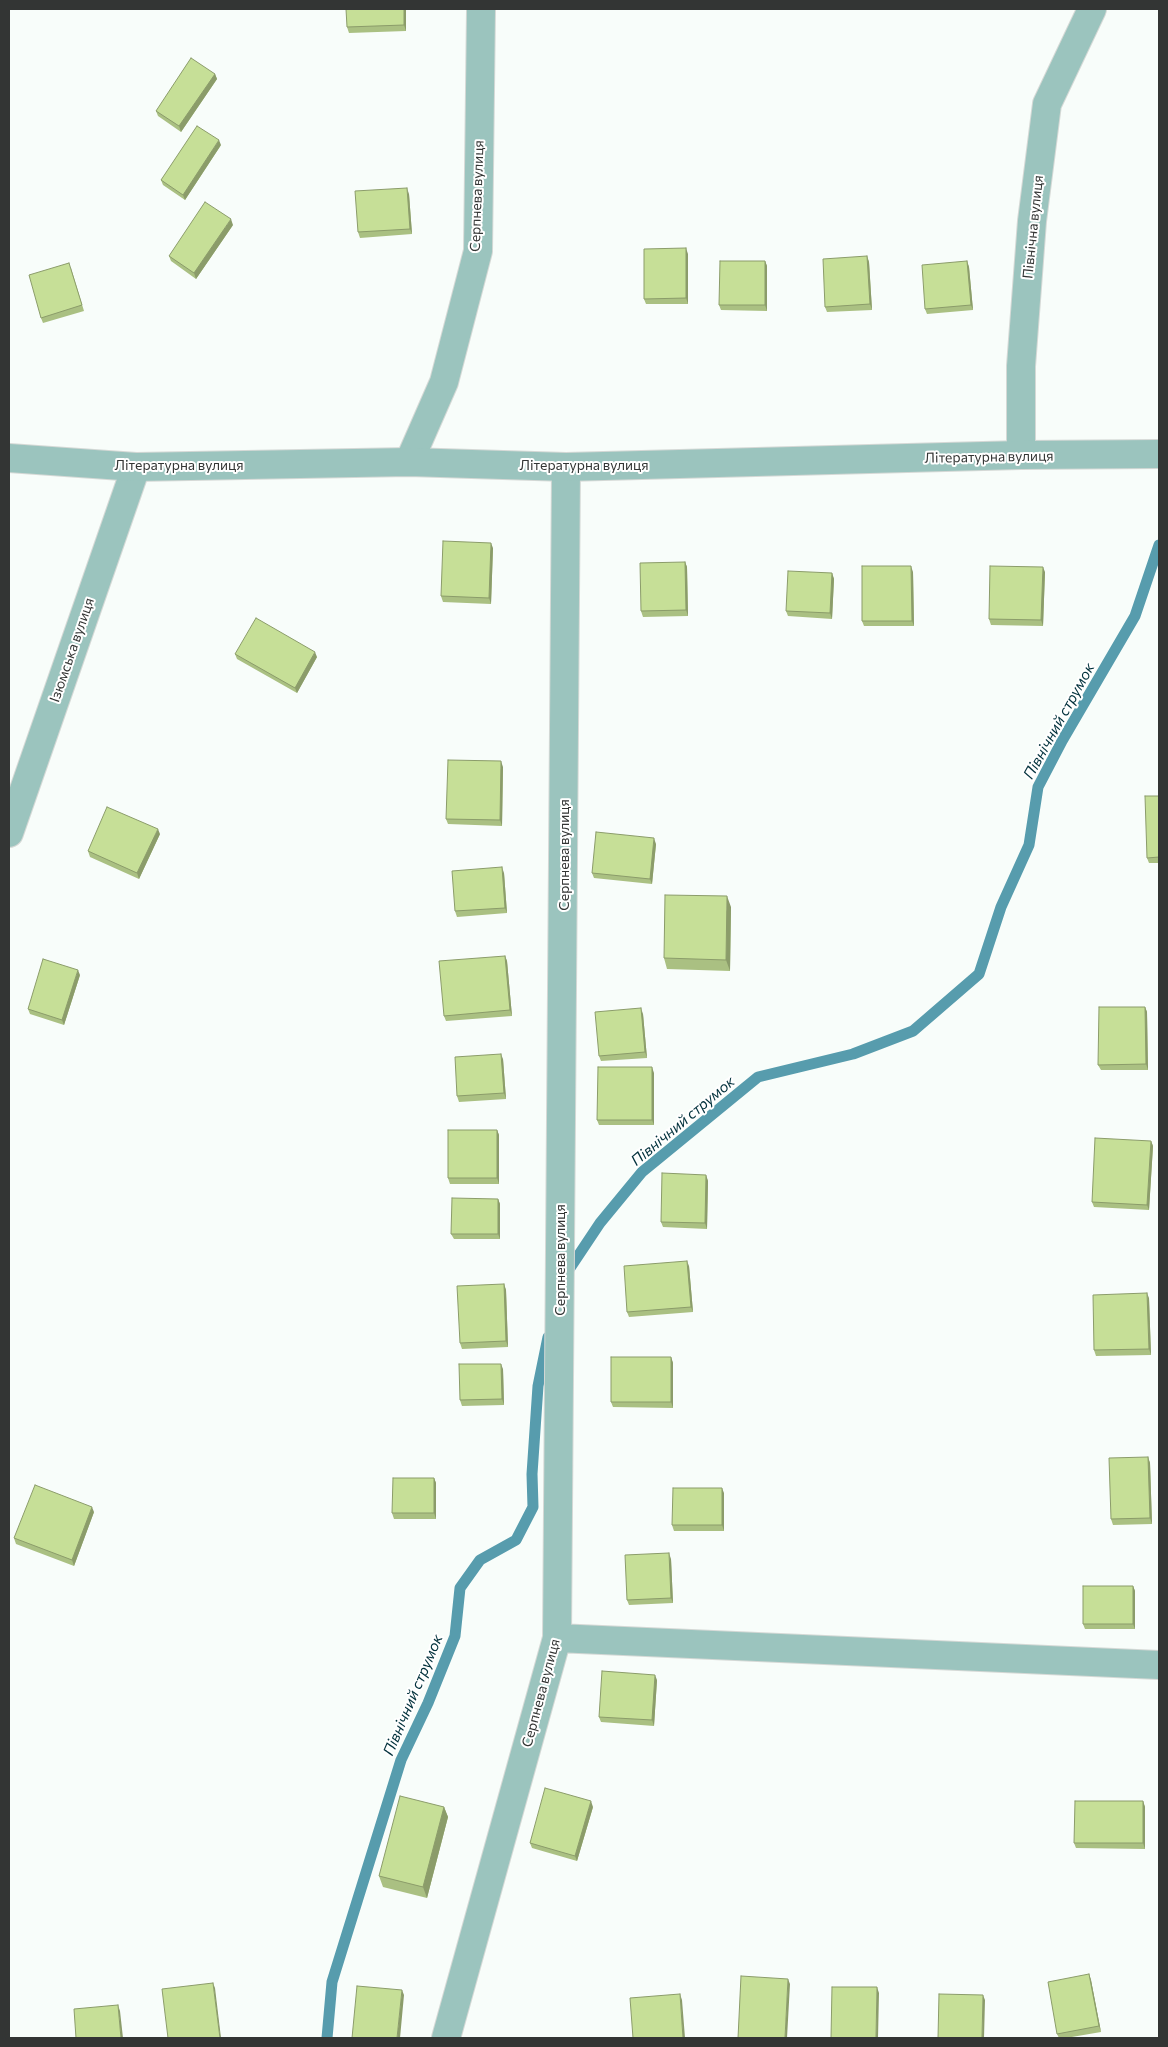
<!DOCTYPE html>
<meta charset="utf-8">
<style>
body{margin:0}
#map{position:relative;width:1168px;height:2047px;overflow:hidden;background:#f8fdfa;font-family:Commissioner,sans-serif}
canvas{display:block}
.frame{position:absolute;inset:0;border:10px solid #333534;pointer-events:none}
</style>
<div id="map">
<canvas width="1168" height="2047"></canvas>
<div class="frame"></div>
</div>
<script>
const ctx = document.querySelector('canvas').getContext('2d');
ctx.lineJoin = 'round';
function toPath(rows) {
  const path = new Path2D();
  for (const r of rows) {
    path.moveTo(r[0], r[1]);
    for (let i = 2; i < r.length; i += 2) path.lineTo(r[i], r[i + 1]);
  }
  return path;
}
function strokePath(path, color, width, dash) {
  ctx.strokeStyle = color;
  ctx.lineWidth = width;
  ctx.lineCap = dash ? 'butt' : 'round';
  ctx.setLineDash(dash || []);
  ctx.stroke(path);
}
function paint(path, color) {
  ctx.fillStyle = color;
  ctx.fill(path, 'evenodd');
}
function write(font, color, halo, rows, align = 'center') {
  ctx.font = font + ' Commissioner,sans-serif';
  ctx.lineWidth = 4;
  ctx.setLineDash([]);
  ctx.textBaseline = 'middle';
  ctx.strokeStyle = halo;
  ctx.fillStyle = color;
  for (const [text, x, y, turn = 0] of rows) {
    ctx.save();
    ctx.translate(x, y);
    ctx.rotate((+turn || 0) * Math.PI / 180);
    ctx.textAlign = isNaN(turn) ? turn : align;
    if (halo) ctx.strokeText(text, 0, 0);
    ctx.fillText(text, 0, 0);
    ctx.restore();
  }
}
strokePath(toPath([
 [566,1274,600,1223,642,1172,758,1077,853,1054,913,1031,979,974,1001,907,1029,845,1038,787,1062,741,1135,616,1159,545],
 [327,2038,332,1982,401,1760,428,1703,455,1636,460,1588,480,1560,516,1540,533,1507,532,1474,538,1386,548,1337]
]), '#579cad', 11);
const minor = toPath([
 [1021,455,1021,366,1032,221,1047,104,1092,9],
 [409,462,444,382,478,251,481,9],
 [9,833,136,467],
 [557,1638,1159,1665],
 [446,2038,557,1638,566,467]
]);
const tertiary = toPath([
 [9,458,136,467,409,462,566,467,1021,455,1159,454]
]);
strokePath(minor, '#d5d9d6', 30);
strokePath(tertiary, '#d5d9d6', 30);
strokePath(minor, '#9bc4be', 28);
strokePath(tertiary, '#9bc4be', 28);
paint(toPath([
 [406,9,406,31,349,33,347,27],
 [215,74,217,79,181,132,158,116,156,111],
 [221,145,185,200,163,185,161,180],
 [409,194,412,234,360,238,358,232],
 [233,225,196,279,171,261,169,256],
 [688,254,688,304,646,304,644,299],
 [867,256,869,262,872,310,827,312,825,307],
 [765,261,767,266,767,311,721,310,719,305],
 [967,261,969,267,973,310,927,314,925,309],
 [71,268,84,311,43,323,41,318],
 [493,548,491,604,443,602,441,596],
 [685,562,687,567,688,616,643,617,641,611],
 [913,572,914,626,864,626,862,621],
 [1045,572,1043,626,991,625,989,619],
 [832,573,834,579,832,619,788,616,786,611],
 [235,654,317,657,297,693,237,659],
 [503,767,502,826,448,824,446,819],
 [1159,796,1159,863,1149,863,1147,858],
 [160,834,139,879,90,857,88,851],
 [656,844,652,884,594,878,592,873],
 [504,873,507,913,457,917,455,911],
 [731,907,730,971,667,969,664,958],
 [505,956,507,961,512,1016,446,1021,444,1016],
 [80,975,64,1025,30,1014,28,1009],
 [1145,1007,1147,1012,1148,1070,1101,1070,1098,1065],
 [643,1014,647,1058,601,1061,599,1056],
 [503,1059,506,1099,459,1102,457,1096],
 [654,1073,654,1125,599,1125,597,1120],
 [497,1130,499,1135,499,1184,450,1184,448,1178],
 [1151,1141,1153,1146,1149,1210,1094,1207,1092,1202],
 [706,1175,708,1181,707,1229,663,1227,661,1222],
 [498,1199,500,1204,500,1239,454,1239,451,1234],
 [689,1266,693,1312,629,1317,627,1312],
 [504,1284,506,1290,508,1347,462,1349,460,1343],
 [1149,1298,1151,1355,1096,1356,1094,1350],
 [671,1357,673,1363,673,1408,613,1407,611,1402],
 [503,1369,504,1405,462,1406,460,1400],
 [1148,1457,1150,1463,1152,1524,1113,1525,1111,1519],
 [434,1478,436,1483,436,1519,394,1519,392,1513],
 [724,1493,724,1531,674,1531,672,1525],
 [94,1512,74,1566,16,1544,14,1538],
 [671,1559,673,1603,629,1605,627,1600],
 [1133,1586,1135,1591,1135,1629,1085,1629,1083,1624],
 [657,1680,654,1726,601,1722,599,1717],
 [1143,1801,1145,1807,1145,1849,1076,1848,1074,1843],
 [444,1807,448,1817,427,1898,383,1887,379,1876],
 [593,1807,577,1861,532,1848,530,1843],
 [1089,1974,1091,1980,1101,2032,1066,2038,1059,2038,1057,2034]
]), '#aac082');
paint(toPath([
 [404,9,406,9,406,31,404,25],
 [215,74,217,79,181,132,179,126],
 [219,140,221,145,185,200,183,195],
 [407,188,409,194,412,234,410,229],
 [231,219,233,225,196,279,194,273],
 [686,248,688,254,688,304,686,298],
 [867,256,869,262,872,310,870,304],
 [765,261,767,266,767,311,765,305],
 [967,261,969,267,973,310,971,305],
 [491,543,493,548,491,604,489,598],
 [685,562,687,567,688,616,686,610],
 [911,566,913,572,914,626,912,621],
 [1043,567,1045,572,1043,626,1041,620],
 [832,573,834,579,832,619,830,613],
 [315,652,317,657,297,693,295,688],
 [501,761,503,767,502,826,500,820],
 [158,829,160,834,139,879,137,873],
 [654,838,656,844,652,884,650,879],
 [502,867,504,873,507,913,505,908],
 [727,896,731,907,730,971,726,960],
 [505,956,507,961,512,1016,510,1010],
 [78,970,80,975,64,1025,62,1020],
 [1145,1007,1147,1012,1148,1070,1146,1064],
 [641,1008,643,1014,647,1058,645,1052],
 [501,1054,503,1059,506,1099,504,1093],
 [652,1067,654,1073,654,1125,652,1120],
 [497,1130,499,1135,499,1184,497,1178],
 [1151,1141,1153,1146,1149,1210,1147,1205],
 [706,1175,708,1181,707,1229,705,1223],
 [498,1199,500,1204,500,1239,498,1234],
 [687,1261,689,1266,693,1312,691,1307],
 [504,1284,506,1290,508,1347,506,1341],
 [1147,1293,1149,1298,1151,1355,1149,1349],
 [671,1357,673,1363,673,1408,671,1402],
 [501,1364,503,1369,504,1405,502,1399],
 [1148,1457,1150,1463,1152,1524,1150,1518],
 [434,1478,436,1483,436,1519,434,1513],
 [722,1488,724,1493,724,1531,722,1525],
 [92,1507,94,1512,74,1566,72,1560],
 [669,1553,671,1559,673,1603,671,1598],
 [1133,1586,1135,1591,1135,1629,1133,1624],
 [655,1675,657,1680,654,1726,652,1720],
 [591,1801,593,1807,577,1861,575,1856],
 [1143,1801,1145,1807,1145,1849,1143,1843],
 [444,1807,448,1817,427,1898,423,1887],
 [1089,1974,1091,1980,1101,2032,1099,2026],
 [788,1979,790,1984,787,2038,785,2038],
 [213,1983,215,1988,221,2038,220,2038],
 [877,1987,879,1993,878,2038,876,2038],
 [402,1990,404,1995,400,2038,397,2038],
 [680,1994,682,2000,685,2038,683,2038],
 [983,1995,985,2000,984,2038,982,2038],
 [118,2005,120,2011,123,2038,121,2038]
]), '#8b9c6a');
const building = toPath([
 [346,9,404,9,404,25,347,27,346,9],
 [191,58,215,74,179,126,156,111,191,58],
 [197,126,219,140,183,195,161,180,197,126],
 [407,188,410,229,358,232,355,191,407,188],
 [205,202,231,219,194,273,169,256,205,202],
 [686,248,686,298,644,299,644,249,686,248],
 [867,256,870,304,825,307,823,259,867,256],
 [720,261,765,261,765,305,719,305,720,261],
 [967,261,971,305,925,309,922,265,967,261],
 [69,263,82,305,41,318,29,275,69,263],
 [443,541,491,543,489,598,441,596,443,541],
 [685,562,686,610,641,611,640,563,685,562],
 [862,566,911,566,912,621,862,621,862,566],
 [990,566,1043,567,1041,620,989,619,990,566],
 [788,571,832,573,830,613,786,611,788,571],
 [256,618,315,652,295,688,235,654,256,618],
 [448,760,501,761,500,820,446,819,448,760],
 [1145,796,1159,796,1159,857,1147,858,1145,796],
 [107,807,158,829,137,873,88,851,107,807],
 [596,832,654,838,650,879,592,873,596,832],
 [502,867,505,908,455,911,452,871,502,867],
 [665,895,727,896,726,960,664,958,665,895],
 [505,956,510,1010,444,1016,439,961,505,956],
 [43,959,78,970,62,1020,28,1009,43,959],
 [1099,1007,1145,1007,1146,1064,1098,1065,1099,1007],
 [641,1008,645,1052,599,1056,595,1012,641,1008],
 [501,1054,504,1093,457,1096,455,1057,501,1054],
 [598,1067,652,1067,652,1120,597,1120,598,1067],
 [448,1130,497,1130,497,1178,448,1178,448,1130],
 [1095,1138,1151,1141,1147,1205,1092,1202,1095,1138],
 [662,1173,706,1175,705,1223,661,1222,662,1173],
 [452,1198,498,1199,498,1234,451,1234,452,1198],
 [687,1261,691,1307,627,1312,624,1266,687,1261],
 [504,1284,506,1341,460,1343,457,1286,504,1284],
 [1147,1293,1149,1349,1094,1350,1093,1295,1147,1293],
 [611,1357,671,1357,671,1402,611,1402,611,1357],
 [459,1364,501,1364,502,1399,460,1400,459,1364],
 [1148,1457,1150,1518,1111,1519,1109,1458,1148,1457],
 [393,1478,434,1478,434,1513,392,1513,393,1478],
 [35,1485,92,1507,72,1560,14,1538,35,1485],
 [673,1488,722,1488,722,1525,672,1525,673,1488],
 [669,1553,671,1598,627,1600,625,1555,669,1553],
 [1083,1586,1133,1586,1133,1624,1083,1624,1083,1586],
 [602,1671,655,1675,652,1720,599,1717,602,1671],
 [545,1788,591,1801,575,1856,530,1843,545,1788],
 [400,1796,444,1807,423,1887,379,1876,400,1796],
 [1075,1801,1143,1801,1143,1843,1074,1843,1075,1801],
 [1089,1974,1099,2026,1057,2034,1048,1982,1089,1974],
 [741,1976,788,1979,785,2038,738,2038,741,1976],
 [213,1983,220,2038,168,2038,162,1989,213,1983],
 [357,1986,402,1990,397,2038,352,2038,357,1986],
 [832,1987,877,1987,876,2038,831,2038,832,1987],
 [680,1994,683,2038,633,2038,630,1998,680,1994],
 [939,1994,983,1995,982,2038,938,2038,939,1994],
 [118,2005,121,2038,76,2038,74,2009,118,2005]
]);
paint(building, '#c6df97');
strokePath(building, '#8b9c6a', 1);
write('14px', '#333534', '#fff', [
 ["Серпнева вулиця",477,196,-88],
 ["Північна вулиця",1033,227,-84],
 ["Літературна вулиця",989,457,-1],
 ["Літературна вулиця",179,465],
 ["Літературна вулиця",584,465],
 ["Ізюмська вулиця",72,650,-71],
 ["Серпнева вулиця",564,855,-90],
 ["Серпнева вулиця",560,1260,-90],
 ["Серпнева вулиця",541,1693,-75]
]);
write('italic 15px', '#00303b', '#fff', [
 ["Північний струмок",1059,721,-61],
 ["Північний струмок",683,1121,-40],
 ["Північний струмок",413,1695,-67]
]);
</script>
